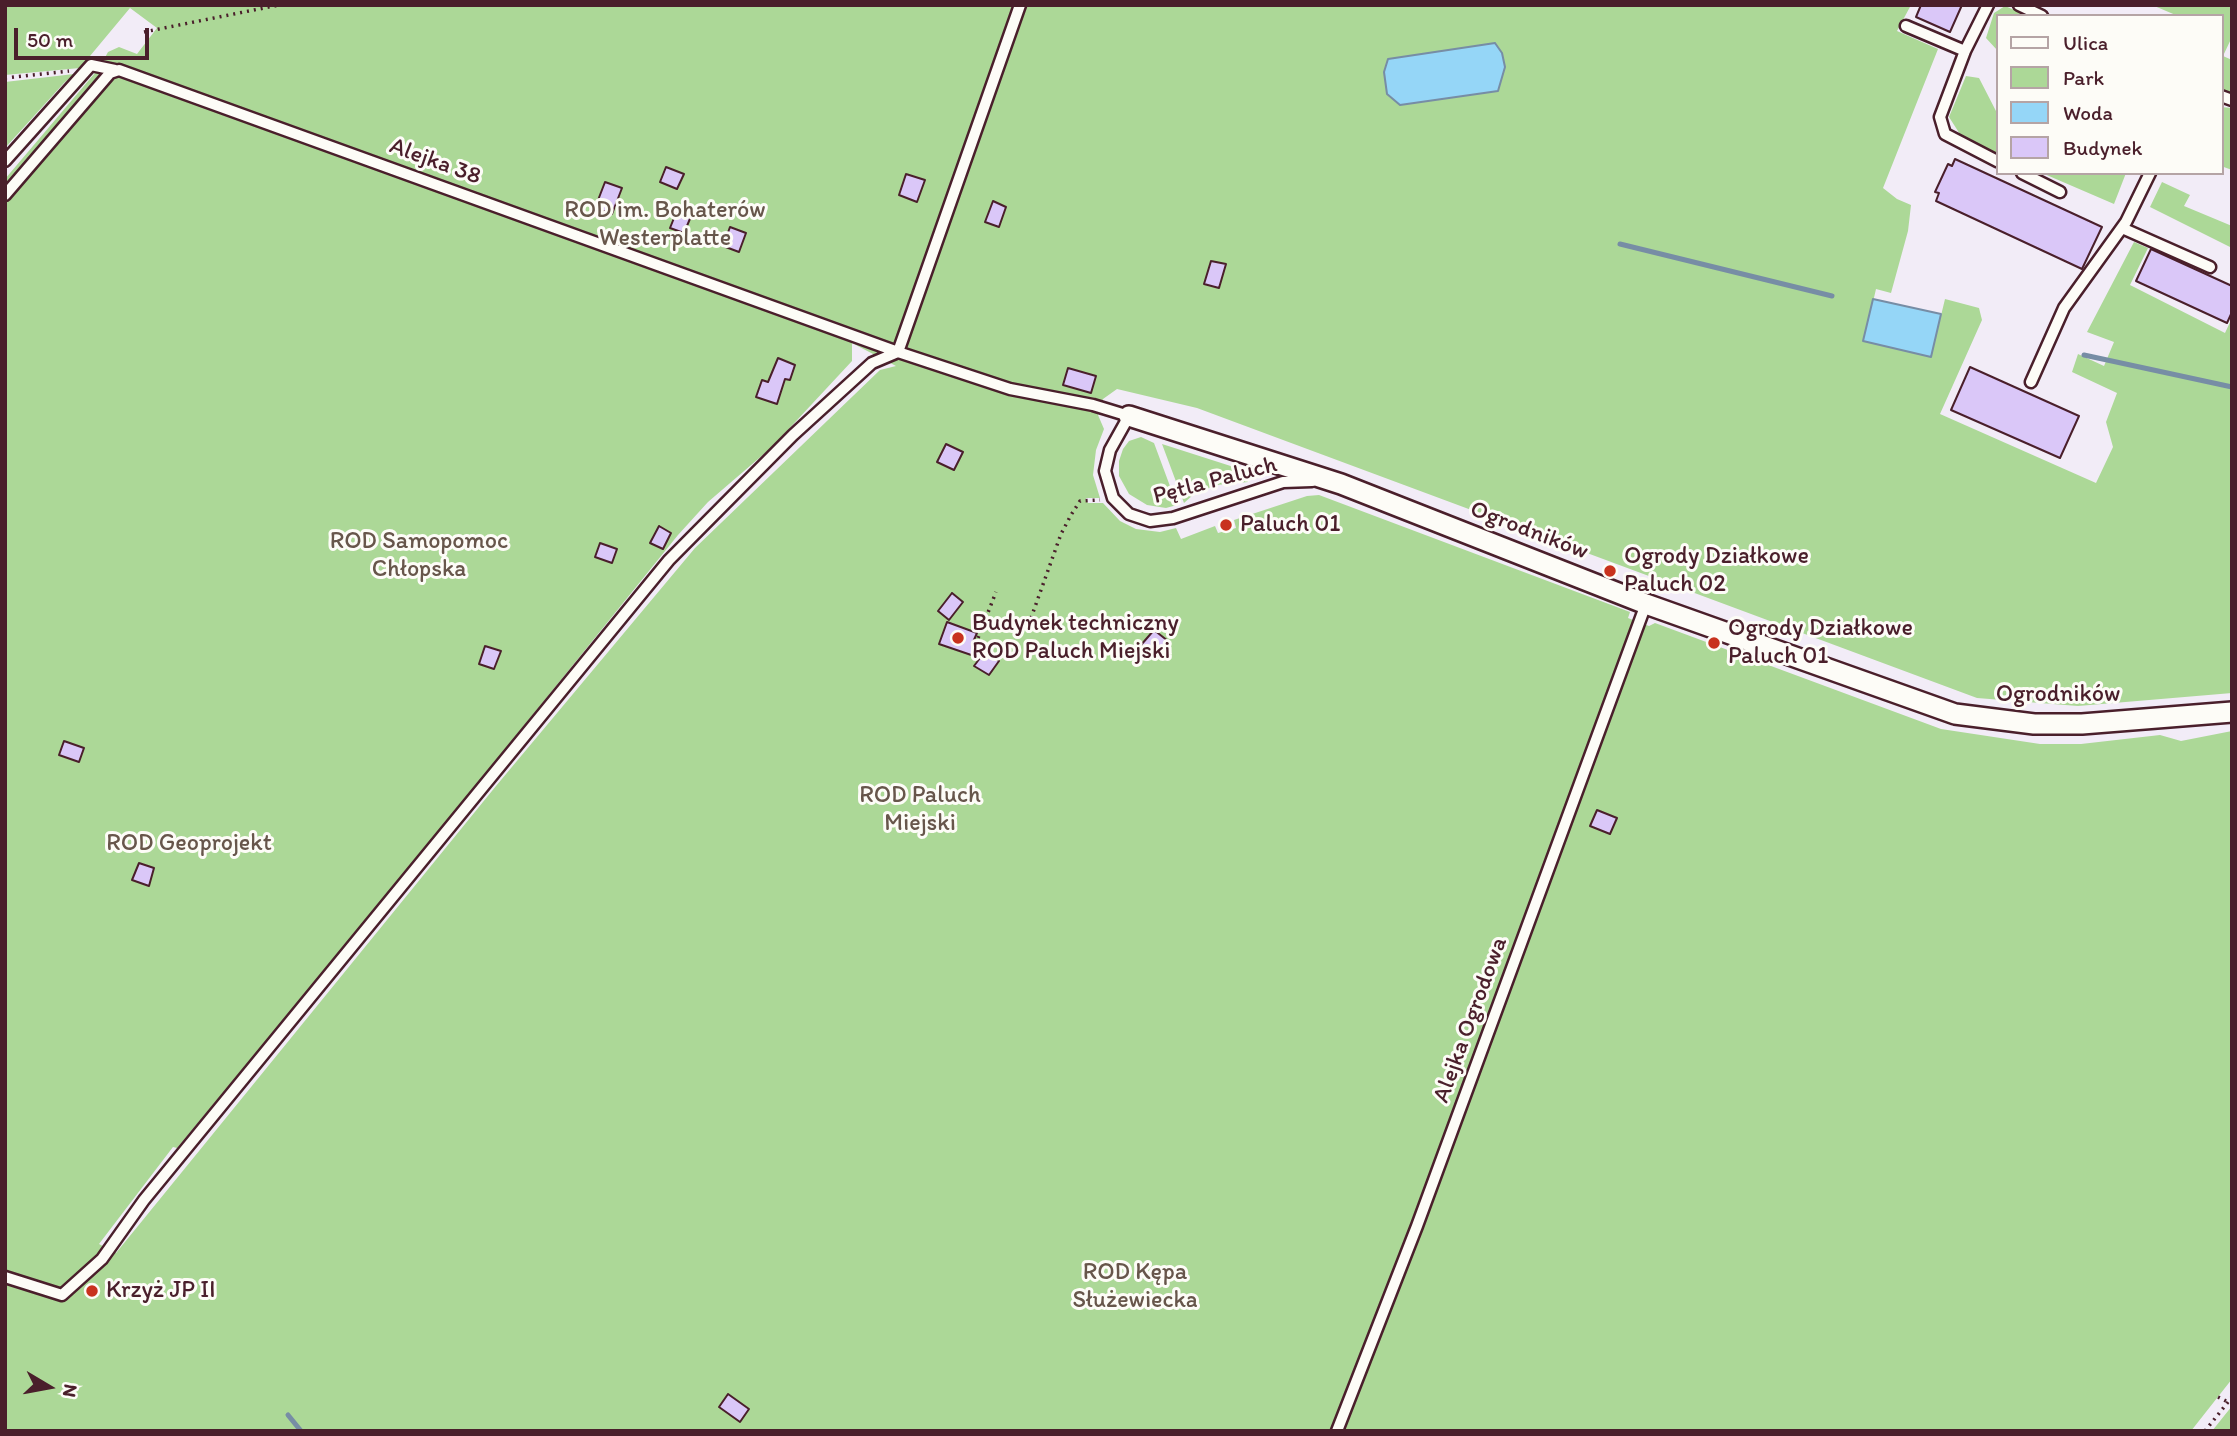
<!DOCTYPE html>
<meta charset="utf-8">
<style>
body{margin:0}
#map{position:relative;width:2237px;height:1436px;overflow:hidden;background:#f2ecf7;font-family:Itim,sans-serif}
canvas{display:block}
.frame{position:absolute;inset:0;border:7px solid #4a1f2b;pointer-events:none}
.legend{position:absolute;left:1996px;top:14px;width:228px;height:161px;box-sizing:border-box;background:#fdfcf7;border:2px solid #b5a4a5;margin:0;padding:9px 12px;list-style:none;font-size:21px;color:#4a1f2b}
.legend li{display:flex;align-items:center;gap:14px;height:35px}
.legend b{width:35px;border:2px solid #b5a4a5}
.north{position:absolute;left:14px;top:1352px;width:70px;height:70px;-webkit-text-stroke:5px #fdfcf7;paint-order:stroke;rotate:100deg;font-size:19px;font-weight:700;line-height:28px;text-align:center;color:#4a1f2b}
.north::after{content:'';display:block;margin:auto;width:24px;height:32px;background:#4a1f2b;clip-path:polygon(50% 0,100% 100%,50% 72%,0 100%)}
.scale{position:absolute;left:14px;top:28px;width:135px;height:32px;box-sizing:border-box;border:4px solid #4a1f2b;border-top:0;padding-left:9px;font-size:21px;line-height:24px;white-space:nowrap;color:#4a1f2b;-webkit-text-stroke:5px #fdfcf7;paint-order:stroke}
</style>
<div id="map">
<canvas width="2237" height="1436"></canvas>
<div class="frame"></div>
<ul class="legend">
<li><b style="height:9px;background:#fdfcf7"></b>Ulica</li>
<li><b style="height:19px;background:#acd897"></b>Park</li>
<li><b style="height:19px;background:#95d6f7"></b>Woda</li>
<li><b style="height:19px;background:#dac7f8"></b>Budynek</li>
</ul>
<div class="north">N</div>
<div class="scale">50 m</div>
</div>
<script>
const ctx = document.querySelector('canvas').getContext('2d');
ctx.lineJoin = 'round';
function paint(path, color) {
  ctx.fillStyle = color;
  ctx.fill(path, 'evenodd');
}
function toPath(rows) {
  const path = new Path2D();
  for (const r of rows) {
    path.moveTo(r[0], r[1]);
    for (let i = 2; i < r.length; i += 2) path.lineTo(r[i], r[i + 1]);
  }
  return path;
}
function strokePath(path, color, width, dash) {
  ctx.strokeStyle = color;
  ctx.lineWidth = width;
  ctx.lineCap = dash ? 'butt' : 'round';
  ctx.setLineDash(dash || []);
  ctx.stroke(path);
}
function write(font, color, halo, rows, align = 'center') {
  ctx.font = font + ' Itim,sans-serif';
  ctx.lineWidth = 6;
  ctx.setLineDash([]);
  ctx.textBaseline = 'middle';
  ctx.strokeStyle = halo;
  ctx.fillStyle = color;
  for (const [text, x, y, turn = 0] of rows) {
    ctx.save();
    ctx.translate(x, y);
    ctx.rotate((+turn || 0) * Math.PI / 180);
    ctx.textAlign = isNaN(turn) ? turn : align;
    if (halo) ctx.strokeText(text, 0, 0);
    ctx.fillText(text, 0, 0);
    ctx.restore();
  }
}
paint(toPath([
 [5,5,1911,5,1897,31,1938,49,1883,188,1897,199,1911,205,1908,231,1891,293,1876,289,1864,341,1931,357,1945,299,1979,308,1982,320,1940,414,2096,483,2113,447,2106,422,2117,393,2072,372,2078,354,2104,366,2114,342,2087,332,2134,242,2148,248,2130,285,2225,333,2232,318,2232,693,2078,706,1977,698,1197,408,1117,389,1103,399,1098,415,1104,429,1096,450,1093,475,1100,498,1086,498,1088,503,1103,503,1120,521,1136,529,1160,532,1176,528,1181,539,1215,526,1218,533,1236,528,1234,520,1307,496,1319,495,1630,612,1628,618,1633,620,1649,626,1655,623,1941,729,2040,744,2081,744,2160,735,2181,741,2232,731,2232,1379,2191,1431,5,1431,5,179,100,67,108,52,119,47,137,54,157,28,130,8,80,68,5,75],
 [852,343,896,366,880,370,695,548,496,786,116,1253,99,1244,173,1147,177,1148,379,905,678,535,708,502,772,447,852,361],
 [2152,5,2232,5,2232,37,2223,56,2232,60,2232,94,2221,89,2221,16,2178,16],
 [2005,6,2029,16,1997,16,1997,50,1986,38,1994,13],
 [74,74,64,83,5,148,5,82],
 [1966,76,1979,78,1997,113,1997,154,1963,139,1949,117],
 [2221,107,2232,108,2232,170,2221,166],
 [2042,173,2126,173,2114,204],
 [2162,182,2190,195,2184,206,2232,226,2232,248,2150,207],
 [1141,437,1154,443,1177,505,1166,508,1147,505,1129,494,1119,476,1119,461,1123,449,1129,441],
 [1162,444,1240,469,1248,482,1216,485,1193,495,1184,503],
 [2232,1406,2232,1431,2212,1431]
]), '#acd897');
const water = toPath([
 [1495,43,1502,53,1505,67,1498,91,1400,105,1387,94,1384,72,1388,59,1495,43],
 [1873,299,1941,314,1931,357,1863,341,1873,299]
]);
paint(water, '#95d6f7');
strokePath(water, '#778da5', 2);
strokePath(toPath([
 [1620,244,1832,296],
 [2084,355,2232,387],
 [288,1415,301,1431]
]), '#778da5', 5);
const building = toPath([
 [1921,5,1962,5,1950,32,1916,17,1921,5],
 [1955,159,2102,227,2082,269,1936,201,1939,193,1935,192,1948,164,1952,166,1955,159],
 [666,167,684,174,677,189,660,182,666,167],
 [906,174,925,180,917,202,899,195,906,174],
 [605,182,622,188,612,214,595,208,605,182],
 [993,201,1006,207,999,227,985,222,993,201],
 [678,208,692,214,684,233,670,228,678,208],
 [730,227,746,233,739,252,723,246,730,227],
 [2151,249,2232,286,2232,312,2227,323,2136,281,2151,249],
 [1211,261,1226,264,1219,288,1204,284,1211,261],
 [778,358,795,365,790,380,785,379,777,404,756,397,762,380,768,382,778,358],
 [1970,367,2079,416,2060,458,1951,410,1970,367],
 [1068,368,1096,376,1091,393,1063,385,1068,368],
 [946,444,963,452,954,470,937,462,946,444],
 [659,526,671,533,663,549,650,543,659,526],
 [600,543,617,549,612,563,595,557,600,543],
 [952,593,963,602,949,620,938,611,952,593],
 [947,622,977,633,973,642,999,661,989,675,974,666,980,658,939,644,947,622],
 [1154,630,1168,641,1156,657,1141,645,1154,630],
 [485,646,501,651,494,669,479,664,485,646],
 [64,741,84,748,79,762,59,755,64,741],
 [1597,810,1617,818,1610,834,1590,826,1597,810],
 [139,863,154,868,149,886,132,880,139,863],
 [728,1394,749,1409,740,1422,719,1407,728,1394]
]);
paint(building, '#dac7f8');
strokePath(building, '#4a1f2b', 2);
const service = toPath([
 [1988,5,1965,51,1940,117,1945,134,1997,161],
 [2019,5,2042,16],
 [1906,26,1965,51],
 [2221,96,2232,100],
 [5,161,91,65,115,70],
 [2022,173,2060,192],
 [5,195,110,73,119,70,898,352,1020,5],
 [2122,228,2210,267],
 [2031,382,2064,308,2126,222,2150,173],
 [5,1277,62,1295,102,1259,144,1200,669,560,793,435,872,363,898,352,1010,389,1093,405,1129,416,1110,450,1105,471,1113,498,1129,514,1150,521,1173,518,1283,482,1312,481],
 [1337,1431,1417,1226,1646,604]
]);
const minor = toPath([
 [1129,416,1341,484,1646,604,1955,714,2034,724,2082,724,2232,712]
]);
strokePath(service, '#4a1f2b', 15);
strokePath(minor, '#4a1f2b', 24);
strokePath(toPath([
 [144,32,279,5],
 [5,78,69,71],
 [1030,632,1031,618,1061,534,1071,515,1080,501,1100,500],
 [973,651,996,592],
 [2218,1397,2228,1402],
 [2205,1431,2232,1397]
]), '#4a1f2b', 3.5, [2, 5]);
strokePath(service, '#fdfcf7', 10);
strokePath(minor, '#fdfcf7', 19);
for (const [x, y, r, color] of [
 [1226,525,7,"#c8321e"],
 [1610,571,7,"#c8321e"],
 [958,638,7,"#c8321e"],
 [1714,643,7,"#c8321e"],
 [92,1291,7,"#c8321e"]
]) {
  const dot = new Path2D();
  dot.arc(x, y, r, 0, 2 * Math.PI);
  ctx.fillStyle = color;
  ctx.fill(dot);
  strokePath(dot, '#fdfcf7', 2.5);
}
write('24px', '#4a1f2b', '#fdfcf7', [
 ["Alejka 38",435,162,20],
 ["Pętla Paluch",1215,481,-15],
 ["Ogrodników",1529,531,21],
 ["Ogrodników",2058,695],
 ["Alejka Ogrodowa",1471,1020,-70]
]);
write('24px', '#67564b', '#fdfcf7', [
 ["ROD im. Bohaterów",665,211],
 ["Westerplatte",665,239],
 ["ROD Samopomoc",419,542],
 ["Chłopska",419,570],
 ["ROD Paluch",920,796],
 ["Miejski",920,824],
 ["ROD Geoprojekt",189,844],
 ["ROD Kępa",1135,1273],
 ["Służewiecka",1135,1301]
]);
write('24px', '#4a1f2b', '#fdfcf7', [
 ["Paluch 01",1240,525],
 ["Ogrody Działkowe",1624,557],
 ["Paluch 02",1624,585],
 ["Budynek techniczny",972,624],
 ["ROD Paluch Miejski",972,652],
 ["Ogrody Działkowe",1728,629],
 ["Paluch 01",1728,657],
 ["Krzyż JP II",106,1291]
], 'left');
</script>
